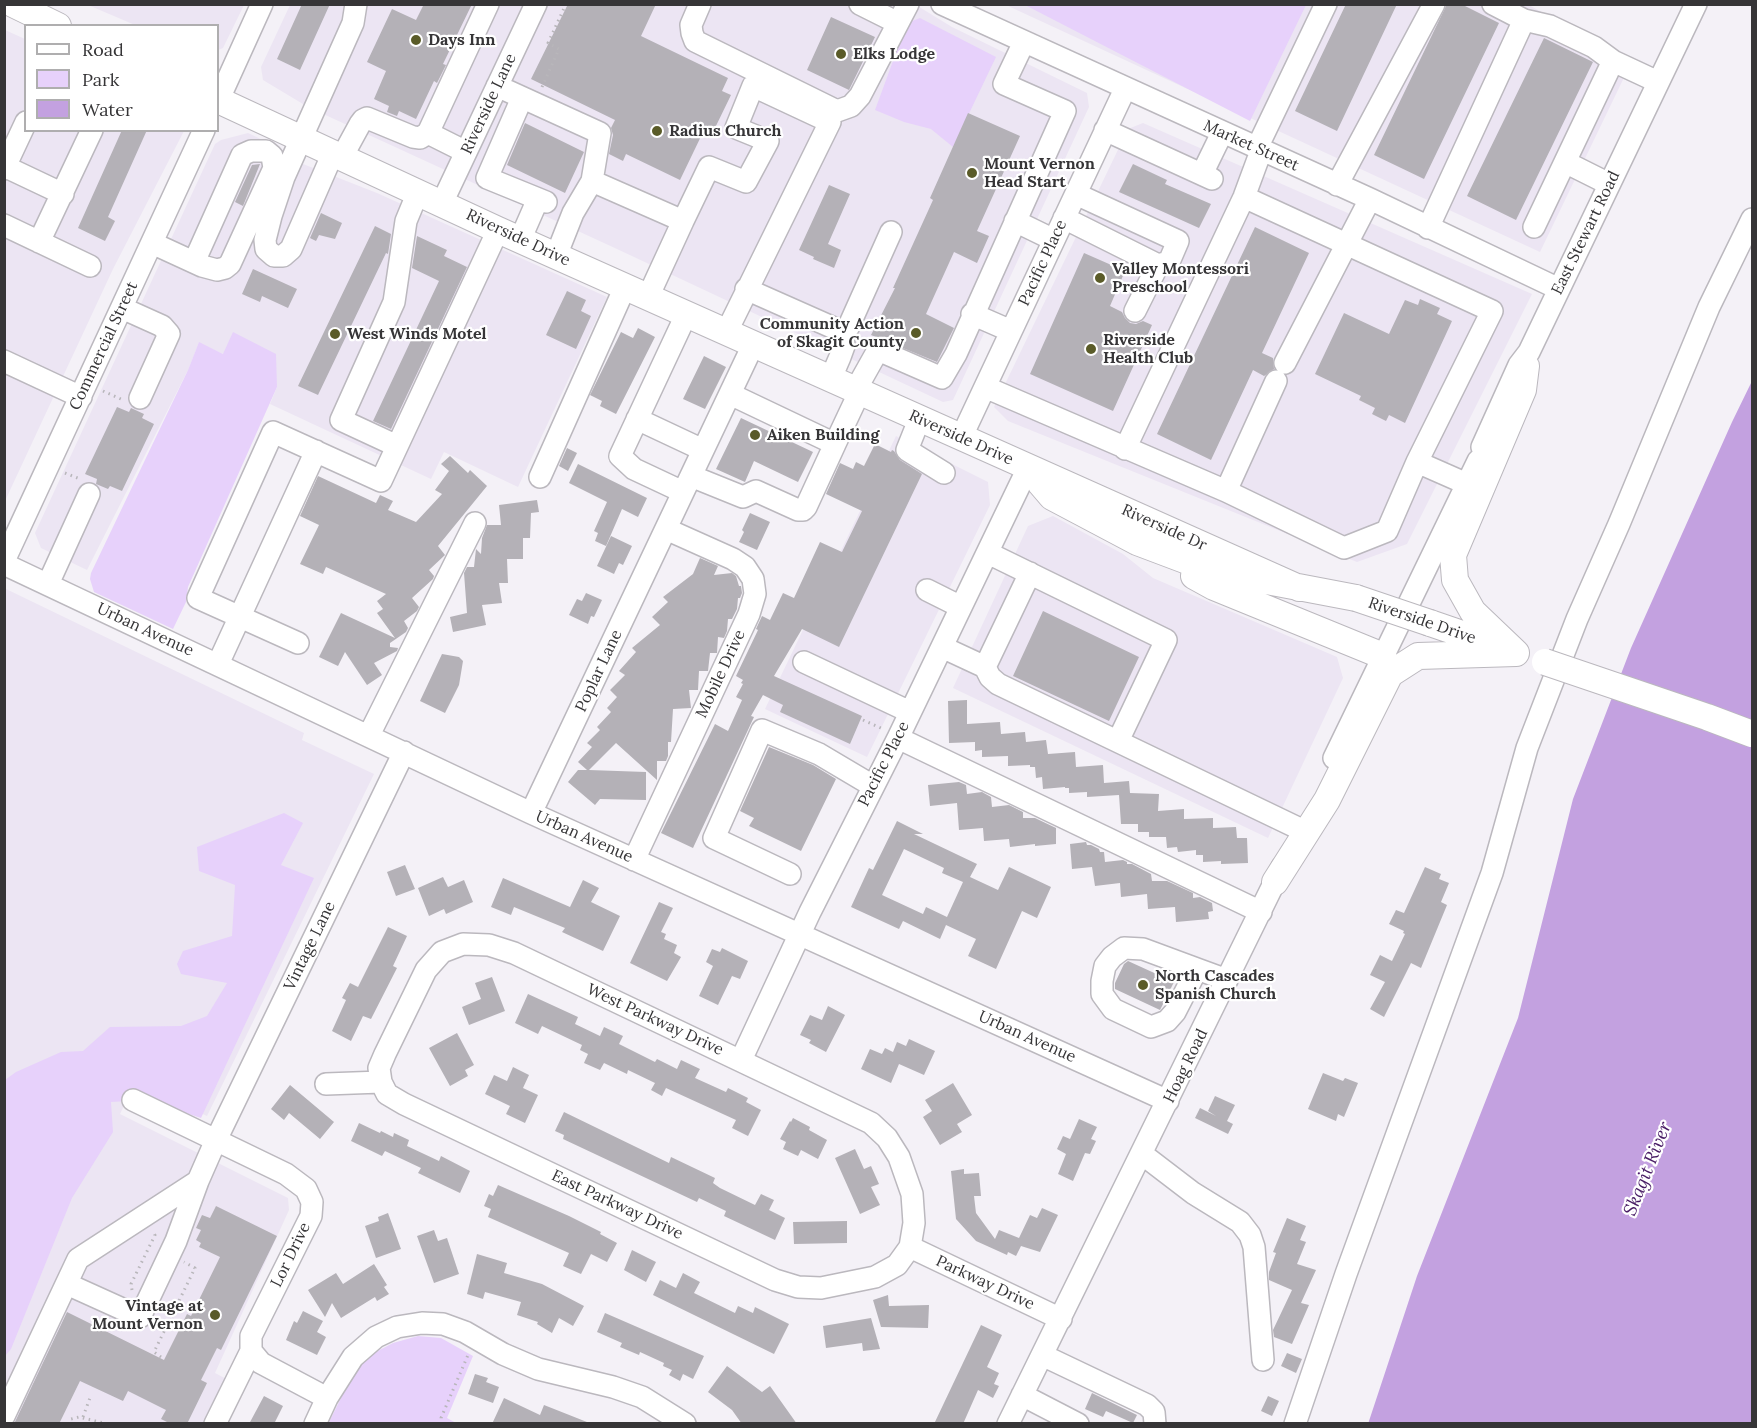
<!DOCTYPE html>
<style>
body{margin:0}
#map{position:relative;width:1757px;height:1428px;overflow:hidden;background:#f4f1f7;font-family:Lora,serif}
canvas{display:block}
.frame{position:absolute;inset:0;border:6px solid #363537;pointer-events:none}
.legend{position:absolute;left:24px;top:24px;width:195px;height:108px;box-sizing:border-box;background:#fff;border:2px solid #afaeaf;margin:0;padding:8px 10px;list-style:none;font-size:18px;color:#363537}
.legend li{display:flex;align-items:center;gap:12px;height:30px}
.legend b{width:30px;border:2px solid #afaeaf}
</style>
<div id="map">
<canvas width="1757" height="1428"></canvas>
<div class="frame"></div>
<ul class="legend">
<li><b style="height:8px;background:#fff"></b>Road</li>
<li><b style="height:16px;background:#e7d1fb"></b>Park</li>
<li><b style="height:16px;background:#c3a1e0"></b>Water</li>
</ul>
</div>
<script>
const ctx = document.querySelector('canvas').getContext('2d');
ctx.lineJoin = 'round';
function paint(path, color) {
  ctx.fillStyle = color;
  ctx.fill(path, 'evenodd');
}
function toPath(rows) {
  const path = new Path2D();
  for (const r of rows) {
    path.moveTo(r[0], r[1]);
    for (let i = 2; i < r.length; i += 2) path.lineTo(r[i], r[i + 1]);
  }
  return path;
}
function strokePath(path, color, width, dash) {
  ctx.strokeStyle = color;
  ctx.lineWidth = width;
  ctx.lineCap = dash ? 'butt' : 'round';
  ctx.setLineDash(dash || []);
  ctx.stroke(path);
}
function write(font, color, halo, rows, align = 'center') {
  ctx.font = font + ' Lora,serif';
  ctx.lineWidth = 4.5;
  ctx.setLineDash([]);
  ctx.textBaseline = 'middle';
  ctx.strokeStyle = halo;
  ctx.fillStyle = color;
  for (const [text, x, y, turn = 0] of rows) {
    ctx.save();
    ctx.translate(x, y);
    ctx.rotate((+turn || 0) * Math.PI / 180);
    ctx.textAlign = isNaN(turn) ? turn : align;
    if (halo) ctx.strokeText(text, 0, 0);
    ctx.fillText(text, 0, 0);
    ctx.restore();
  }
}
paint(toPath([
 [88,5,244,5,223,48,218,50,218,26,135,25],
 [290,5,916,5,952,27,1087,93,1089,107,953,400,943,402,617,249,308,107,263,80,261,67],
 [1006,5,1529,5,1631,63,1540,252],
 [5,30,25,39,26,130,184,131,113,269,5,501],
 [1143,123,1532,294,1407,544,1357,562,1008,421,994,407,1128,129],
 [248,133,282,149,280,155,377,193,607,297,518,487,444,452,431,479,270,404,277,387,223,354,199,343,188,370,87,570,41,548,35,533,215,144,221,140],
 [896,436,988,482,990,505,867,757,765,709],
 [1053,516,1123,554,1153,578,1337,657,1343,678,1268,838,953,688,1028,526],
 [4,588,304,733,302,740,374,774,207,1116,135,1083,120,1114,288,1198,289,1210,215,1373,245,1389,228,1423,5,1423]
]), '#ece5f3');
paint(toPath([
 [1025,5,1306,5,1250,121],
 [920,18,996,57,953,147,931,129,904,122,875,110,907,23],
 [233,332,276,354,277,387,188,587,186,602,173,629,94,592,90,579,91,573,188,370,199,342,223,354],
 [284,813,303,823,281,865,314,878,201,1118,146,1100,111,1102,113,1132,72,1198,11,1349,5,1356,5,1080,16,1072,61,1052,83,1051,110,1027,181,1026,207,1016,227,983,181,974,177,964,183,951,232,936,235,885,199,871,197,847],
 [418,1336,441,1338,473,1356,447,1418,456,1423,328,1424,352,1376,370,1355,393,1343]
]), '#e7d1fb');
paint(toPath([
 [1752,381,1752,1423,1368,1424,1417,1276,1518,1018,1573,799,1631,648,1732,422]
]), '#c3a1e0');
paint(toPath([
 [302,4,330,4,300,70,277,59],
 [424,4,472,4,443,64,446,65,437,83,434,81,416,119,399,111,397,116,387,112,389,106,374,99,386,71,367,62,392,9,416,20],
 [568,4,656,4,641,36,728,78,722,91,731,95,714,130,706,126,680,180,626,154,623,161,609,154,613,135,611,128,615,120,531,79],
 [1346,4,1397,4,1337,131,1295,111],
 [1447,4,1461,4,1499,23,1424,179,1374,155],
 [831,17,875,37,849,90,807,70],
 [1544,38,1593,62,1516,220,1467,196],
 [968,113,1020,136,977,231,989,236,977,263,954,252,926,314,954,328,937,362,871,335,895,288,893,288,933,200,930,198],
 [525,123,584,152,565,193,507,165],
 [122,130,147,130,108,217,115,221,105,241,78,228],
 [260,164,243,206,235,202,252,165],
 [1133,164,1167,180,1165,184,1211,204,1199,228,1119,192],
 [829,185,850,194,828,244,841,250,834,268,813,259,814,257,799,250],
 [321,213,342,223,335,239,319,235,316,241,310,238],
 [375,226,391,234,388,254,386,253,318,395,298,386],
 [1255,227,1309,253,1262,353,1273,358,1274,369,1264,376,1253,370,1211,460,1157,434],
 [417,236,447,250,444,256,467,267,391,429,373,421,439,281,412,268],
 [1084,253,1125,271,1110,306,1122,312,1125,318,1130,323,1136,324,1143,321,1152,325,1113,411,1030,374],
 [253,269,297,289,288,308,262,296,260,302,242,294],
 [567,291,586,300,581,311,591,316,576,349,546,335],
 [1420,299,1440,308,1437,314,1452,321,1405,423,1389,415,1386,421,1372,414,1375,408,1359,400,1361,396,1315,374,1344,313,1389,334,1405,300,1418,305],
 [638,328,655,337,616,414,600,406,602,401,590,395,621,332,633,338],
 [704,356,726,367,705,409,683,399],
 [117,407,129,412,131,408,144,414,142,418,154,424,122,491,110,486,108,489,96,484,97,479,85,474],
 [741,418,813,452,798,482,754,461,745,482,716,469],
 [875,444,891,452,892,450,894,451,900,460,922,474,839,647,802,629,774,676,862,716,850,744,780,712,783,705,763,695,751,716,754,717,693,848,661,833,715,724,728,731,742,700,736,697,743,684,741,683,743,680,736,676,758,630,756,629,762,616,770,620,783,593,794,598,820,542,842,552,862,511,826,494,840,463,853,469,856,462,864,466],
 [567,448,577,453,568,471,559,466],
 [450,456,468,473,470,470,487,486,438,546,445,555,429,570,434,576,433,579,412,598,419,607,417,611,404,621,408,628,406,632,390,643,390,647,398,648,397,651,374,663,382,675,367,685,345,652,338,666,319,657,341,613,395,638,377,613,383,609,377,601,386,594,326,567,323,574,300,564,319,525,300,516,318,476,376,503,380,495,393,501,388,510,416,522,442,494,435,490,449,471,441,464],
 [578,464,647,498,638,517,622,509,606,546,595,541,598,533,594,531,607,502,569,483],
 [537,500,539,512,531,513,530,538,523,538,523,559,507,559,508,583,499,583,502,603,482,605,486,625,453,632,450,617,467,613,464,573,467,567,474,567,476,549,481,554,482,538,487,525,501,525,499,505],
 [750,513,770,522,757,550,739,542,744,532,742,530],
 [611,536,632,546,623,565,619,563,614,574,597,566],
 [700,558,718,566,714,575,732,573,736,576,739,586,741,586,742,593,740,598,738,598,737,609,732,619,728,619,727,631,724,638,718,637,717,653,710,653,708,671,699,671,698,690,689,690,691,708,673,709,671,742,668,742,668,756,666,761,657,761,657,780,616,743,589,770,646,772,646,800,600,799,595,805,568,782,578,770,587,770,578,762,592,747,587,743,600,730,597,727,611,712,607,708,617,697,610,690,625,675,619,671,636,652,632,648,660,625,652,617,668,602,663,597,693,574],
 [586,593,602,600,594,617,591,616,588,624,569,615,577,599,582,601],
 [1043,611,1139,657,1109,721,1013,676],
 [442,654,459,657,463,661,459,685,445,713,420,701],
 [967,700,967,724,1000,722,1001,734,1025,732,1026,742,1046,740,1048,754,1075,752,1076,767,1103,765,1104,783,1129,781,1130,793,1159,794,1158,811,1184,809,1184,819,1213,818,1213,828,1236,827,1237,838,1247,838,1248,863,1221,864,1221,861,1203,862,1203,855,1196,855,1196,850,1178,852,1177,847,1167,848,1166,837,1149,837,1149,832,1138,832,1138,824,1121,824,1119,795,1087,797,1087,792,1069,793,1069,788,1065,788,1065,787,1043,789,1042,777,1036,778,1035,767,1030,767,1030,765,1008,766,1008,756,982,757,982,750,975,751,975,742,949,743,948,701],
 [769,747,813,765,836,779,801,851,749,826,754,818,740,811],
 [959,782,966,785,967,794,982,792,991,797,992,807,1009,805,1023,812,1023,818,1035,818,1056,828,1056,844,1035,846,1035,844,1010,847,1009,839,984,841,983,828,959,830,957,803,930,806,928,785],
 [897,821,923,834,914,834,977,864,970,877,998,890,1009,867,1051,887,1037,918,1022,911,996,969,968,956,976,939,946,925,940,939,903,921,899,929,851,907,869,868,873,870],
 [904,849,944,868,942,873,963,882,947,917,926,907,923,914,882,895],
 [1086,842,1087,845,1091,845,1099,849,1100,852,1104,852,1105,862,1123,860,1127,862,1127,864,1132,864,1151,874,1152,881,1167,881,1193,893,1193,898,1200,897,1212,903,1213,911,1208,912,1209,919,1176,922,1175,907,1148,909,1147,894,1121,897,1120,883,1095,886,1092,867,1072,869,1070,844],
 [405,865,415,889,396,896,387,872],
 [1425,867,1441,874,1439,879,1449,883,1441,902,1447,905,1421,968,1411,963,1384,1017,1370,1009,1385,982,1370,975,1380,955,1392,961,1405,934,1403,933,1404,931,1389,924,1396,910,1404,913],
 [443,877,448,887,464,880,473,902,446,914,444,909,429,916,418,888],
 [503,878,570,907,583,880,599,888,591,902,620,916,603,951,562,932,565,928,514,907,511,915,491,907],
 [659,902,673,908,661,932,666,934,664,939,677,945,674,953,681,957,667,981,630,963],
 [388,927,407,936,393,966,397,968,371,1019,363,1016,351,1041,332,1031,346,1000,342,998,350,983,358,987],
 [722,948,748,961,740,979,732,976,718,1005,699,996,713,966,706,962,712,949,720,952],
 [1128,961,1174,982,1160,1010,1115,989,1115,983,1124,964],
 [492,977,505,1011,469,1025,462,1007,481,999,475,983],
 [528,994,578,1017,575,1024,600,1036,604,1027,623,1036,619,1044,655,1062,657,1059,677,1069,681,1060,700,1069,695,1078,726,1092,728,1088,748,1098,746,1102,761,1110,748,1136,732,1128,736,1120,666,1088,662,1096,651,1090,655,1083,628,1070,627,1074,604,1063,600,1070,584,1063,588,1054,580,1050,582,1045,542,1026,538,1034,515,1023],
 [828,1006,845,1015,826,1052,809,1043,811,1040,800,1035,810,1015,822,1020],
 [457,1033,474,1065,465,1070,468,1076,450,1086,429,1048],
 [909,1039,935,1051,924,1075,899,1064,891,1083,861,1069,870,1049,882,1054,885,1048,893,1052,897,1042,906,1046],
 [513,1067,529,1075,523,1088,538,1095,525,1123,506,1114,510,1106,485,1094,494,1075,507,1081],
 [1323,1073,1343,1081,1345,1078,1358,1083,1344,1117,1338,1114,1336,1121,1308,1109],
 [953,1083,972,1115,957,1124,962,1132,940,1145,923,1117,932,1111,925,1100],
 [290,1085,334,1122,320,1139,289,1113,284,1120,271,1109],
 [1215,1096,1235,1105,1227,1121,1233,1124,1228,1134,1195,1118,1200,1108,1216,1116,1208,1111],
 [564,1112,669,1163,671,1157,715,1178,713,1183,720,1188,755,1205,761,1194,774,1200,769,1210,785,1218,775,1240,724,1216,726,1211,699,1198,697,1202,563,1139,564,1135,555,1131],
 [793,1118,810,1127,809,1130,827,1140,818,1159,801,1150,798,1156,783,1149,786,1142,780,1139,790,1121,791,1122],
 [1079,1119,1097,1127,1091,1139,1096,1141,1090,1154,1085,1153,1073,1181,1058,1174,1066,1154,1057,1149,1063,1136,1070,1139],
 [359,1123,380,1133,381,1131,393,1137,394,1133,409,1140,407,1146,439,1161,441,1156,470,1171,460,1193,418,1173,421,1168,385,1151,382,1156,351,1141],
 [855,1149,864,1169,871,1166,879,1184,871,1187,880,1205,860,1214,835,1158],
 [964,1169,964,1174,979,1173,981,1196,974,1196,976,1213,995,1239,999,1230,1019,1238,1030,1215,1037,1218,1042,1208,1058,1215,1040,1252,1021,1246,1016,1256,1008,1252,1007,1255,976,1241,956,1219,951,1171],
 [498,1185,569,1216,601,1232,600,1234,617,1243,607,1262,591,1254,581,1274,563,1266,569,1253,488,1217,491,1209,484,1206,489,1194,493,1196],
 [216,1206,277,1236,221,1350,217,1348,201,1380,207,1383,187,1424,171,1424,161,1419,166,1410,128,1391,123,1401,80,1381,59,1424,14,1424,67,1312,164,1360,187,1314,191,1316,220,1257,199,1247,201,1243,196,1240,201,1230,196,1228,202,1215,210,1218],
 [388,1213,401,1249,376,1258,365,1226,379,1221,378,1217],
 [1287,1218,1306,1226,1300,1240,1306,1242,1297,1264,1316,1270,1301,1303,1309,1305,1292,1344,1274,1337,1273,1330,1292,1290,1269,1280,1269,1272,1276,1253,1273,1252],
 [847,1221,847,1243,794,1244,793,1222],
 [434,1230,438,1241,447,1238,459,1274,434,1283,417,1236],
 [632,1250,656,1262,646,1282,624,1270],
 [477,1254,507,1263,504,1273,542,1284,584,1306,573,1326,559,1318,552,1333,537,1324,538,1322,517,1315,521,1302,485,1292,483,1299,467,1294],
 [374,1264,387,1285,384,1287,389,1294,377,1301,375,1297,341,1318,332,1303,325,1317,308,1290,336,1273,343,1284],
 [683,1273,700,1282,694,1293,735,1313,738,1306,753,1313,755,1307,789,1324,774,1354,653,1295,660,1280,676,1288],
 [888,1295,889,1306,929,1305,928,1328,881,1327,873,1300],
 [303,1311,323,1321,317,1332,326,1337,317,1355,286,1340,294,1321,297,1323],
 [605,1313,704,1356,693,1379,683,1374,680,1381,669,1375,672,1370,663,1366,664,1363,640,1352,639,1355,620,1347,622,1343,597,1332],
 [871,1318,880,1349,863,1351,862,1343,826,1348,823,1326],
 [981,1325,1002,1335,987,1367,999,1373,994,1384,999,1386,993,1398,978,1390,963,1424,934,1424],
 [1287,1353,1302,1359,1296,1373,1281,1366],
 [727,1366,762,1392,770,1386,797,1424,742,1424,732,1410,708,1392],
 [475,1374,488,1378,486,1382,499,1387,493,1403,468,1394],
 [1092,1393,1137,1415,1133,1423,1106,1411,1103,1417,1085,1409],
 [264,1396,283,1406,274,1424,249,1424],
 [1268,1396,1279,1401,1272,1416,1261,1411],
 [504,1398,540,1415,544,1405,592,1424,492,1424]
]), '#b4b1b7');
const minor = toPath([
 [700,4,691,25,692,33,695,41,837,111,851,106,860,96,908,4],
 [860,4,898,23],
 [942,4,1370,199,1559,289],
 [1524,20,1550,26,1594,47,1613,61],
 [497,86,600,133,592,181],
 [522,98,487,178,546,202],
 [218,101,262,4],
 [1105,130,1212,179],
 [428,133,466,152],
 [1257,148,1326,4],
 [333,153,291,249,283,256,274,256,266,249,265,240,271,216,284,177,353,23,356,4],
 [342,157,360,124,363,120,367,118,413,137,420,138,428,133,488,4],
 [1565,162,1609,184],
 [6,167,63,194],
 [4,169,26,122],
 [1202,174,1222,133],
 [1337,185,1434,4],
 [442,203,536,4],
 [1064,218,1158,265,1169,262,1178,241,1076,194],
 [1015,221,1054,240],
 [4,225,90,266],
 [1534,227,1613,61,1658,82],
 [1428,228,1524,20,1493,4],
 [520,240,538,199],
 [39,242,92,130],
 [152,243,202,266,217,270,225,268,230,264,274,168,272,156,266,151,251,151,242,155,194,262],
 [556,256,573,213,592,181,683,221,709,167,746,182,768,141,736,128,753,86,830,122,726,333],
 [746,289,843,332,848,328,891,232],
 [648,297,683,221],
 [122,308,162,326,169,334,140,398],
 [1135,311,1158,265],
 [972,314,1011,331],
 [4,361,81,397],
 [1285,363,1370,199],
 [830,380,840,357,844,346,843,332],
 [985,387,1226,491,1344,548,1387,531,1417,462,1492,311,1244,197],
 [855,391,878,350,942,378,956,354,1065,111,1004,84,1024,42],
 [637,419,703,450],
 [919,420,907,450,944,473],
 [961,438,1125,89],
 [835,444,859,393],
 [397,446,341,420,394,302,406,221,418,192],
 [1482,447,1519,365,1529,352,1696,4],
 [1125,449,1244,197,1261,151],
 [1417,462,1467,484],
 [691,476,743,497,756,491,798,510,803,510,806,507,835,444,730,394],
 [540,477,625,287],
 [1226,491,1276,381],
 [683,492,634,469,620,456,686,315],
 [988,553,1166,640,1118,741],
 [4,561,204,130],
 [4,564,531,813,1168,1101],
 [48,584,89,494],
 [927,590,961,607],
 [298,643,198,598,273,432,381,481,498,230],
 [942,647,985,667,1030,573],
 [804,662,910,712],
 [218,664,316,451],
 [985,667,990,677,998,684,1300,829],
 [369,735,475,523],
 [898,738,1261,912],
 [1334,758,1478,461,1487,452,1494,437],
 [531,813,753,345],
 [634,860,749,614,755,594,753,579,745,567,733,559,666,529],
 [790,874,714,838,762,730,819,754,873,786],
 [1197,969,1143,949,1124,948,1112,957,1105,966,1102,981,1102,994,1113,1009,1151,1027,1167,1021,1175,1012,1197,969,1227,980],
 [741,1060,810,912,898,738,1028,468],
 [326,1084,381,1082,387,1094,404,1104,775,1280,798,1287,821,1288,875,1277,897,1265,910,1247,914,1223,912,1194,899,1157,887,1138,871,1123,514,953,489,945,463,944,442,952,426,970,385,1054,379,1068,381,1082],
 [133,1100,286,1174,306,1189,312,1202,311,1216,251,1336,251,1351,261,1363,327,1398],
 [1142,1154,1193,1193,1240,1222,1250,1235,1254,1247,1263,1360],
 [910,1247,1061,1319],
 [67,1284,140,1317,176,1241,198,1181],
 [1042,1355,1147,1405,1154,1412,1155,1424],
 [1022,1395,1078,1424],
 [4,1416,78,1259,198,1181,216,1140,404,752],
 [215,1424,251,1351],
 [315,1424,327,1398,353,1357,376,1337,397,1327,422,1323,443,1324,465,1332,503,1354,538,1369,613,1387,642,1397,685,1424],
 [1008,1424,1282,867],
 [1295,1424,1346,1274,1492,873,1527,748,1577,619,1619,524,1709,307,1752,219]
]);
const major = toPath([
 [13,4,58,26],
 [218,100,498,230,1299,588],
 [1040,483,1052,497,1137,542,1214,571,1356,598],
 [1194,576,1214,587,1383,656],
 [1430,623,1497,646],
 [1516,653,1473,612,1455,580,1453,555,1523,390,1526,366],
 [1275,882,1327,800,1390,674,1418,656,1516,653]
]);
strokePath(minor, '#bbb8be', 24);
strokePath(major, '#bbb8be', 28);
strokePath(toPath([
 [542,87,559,49,548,43,566,4],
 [103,391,123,400],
 [65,473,80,479],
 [863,720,883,729],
 [132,1290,131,1284,155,1235,153,1232],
 [161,1357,154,1352,195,1268,184,1262],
 [83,1417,91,1395],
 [68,1424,71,1419,79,1417,108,1424],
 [126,1424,137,1424],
 [442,1424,441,1418,468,1355]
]), '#b8b6ba', 3, [1.5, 4.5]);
strokePath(minor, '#fff', 21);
strokePath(major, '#fff', 26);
const majorBridge = toPath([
 [1356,598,1430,623],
 [1545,662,1707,717,1752,734]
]);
strokePath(majorBridge, '#bbb8be', 28, []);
strokePath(majorBridge, '#fff', 26);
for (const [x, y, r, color] of [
 [416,40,6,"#5a5b28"],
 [841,54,6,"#5a5b28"],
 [657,131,6,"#5a5b28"],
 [972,173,6,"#5a5b28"],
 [1100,278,6,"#5a5b28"],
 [916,333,6,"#5a5b28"],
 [335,334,6,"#5a5b28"],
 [1091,349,6,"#5a5b28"],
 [755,435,6,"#5a5b28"],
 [1143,985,6,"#5a5b28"],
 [215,1315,6,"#5a5b28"]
]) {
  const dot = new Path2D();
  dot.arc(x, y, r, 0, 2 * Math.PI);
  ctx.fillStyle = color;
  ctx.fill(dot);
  strokePath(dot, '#fff', 2);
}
write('bold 16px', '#363537', '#fff', [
 ["Days Inn",428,40],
 ["Elks Lodge",853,54],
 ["Radius Church",669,131],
 ["Mount Vernon",984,164],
 ["Head Start",984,182],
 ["Valley Montessori",1112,269],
 ["Preschool",1112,287],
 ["Community Action",904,324,"right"],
 ["of Skagit County",904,342,"right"],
 ["West Winds Motel",347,334],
 ["Riverside",1103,340],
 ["Health Club",1103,358],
 ["Aiken Building",767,435],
 ["North Cascades",1155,976],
 ["Spanish Church",1155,994],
 ["Vintage at",203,1306,"right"],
 ["Mount Vernon",203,1324,"right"]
], 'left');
write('16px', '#363537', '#fff', [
 ["Riverside Lane",489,104,-65],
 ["Market Street",1251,146,24],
 ["East Stewart Road",1586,233,-64],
 ["Riverside Drive",518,238,25],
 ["Pacific Place",1043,263,-65],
 ["Commercial Street",104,346,-65],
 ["Riverside Drive",961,438,24],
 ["Riverside Dr",1164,528,24],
 ["Riverside Drive",1422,621,19],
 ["Urban Avenue",145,630,25],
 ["Poplar Lane",599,671,-65],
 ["Mobile Drive",721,674,-65],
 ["Pacific Place",884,764,-63],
 ["Urban Avenue",584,837,24],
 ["Vintage Lane",310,946,-64],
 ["West Parkway Drive",655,1020,25],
 ["Urban Avenue",1027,1037,24],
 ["Hoag Road",1186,1066,-64],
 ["East Parkway Drive",617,1205,25],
 ["Lor Drive",291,1255,-64],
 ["Parkway Drive",985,1283,25]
]);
write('italic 18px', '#471b64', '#fff', [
 ["Skagit River",1648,1169,-68]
]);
</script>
